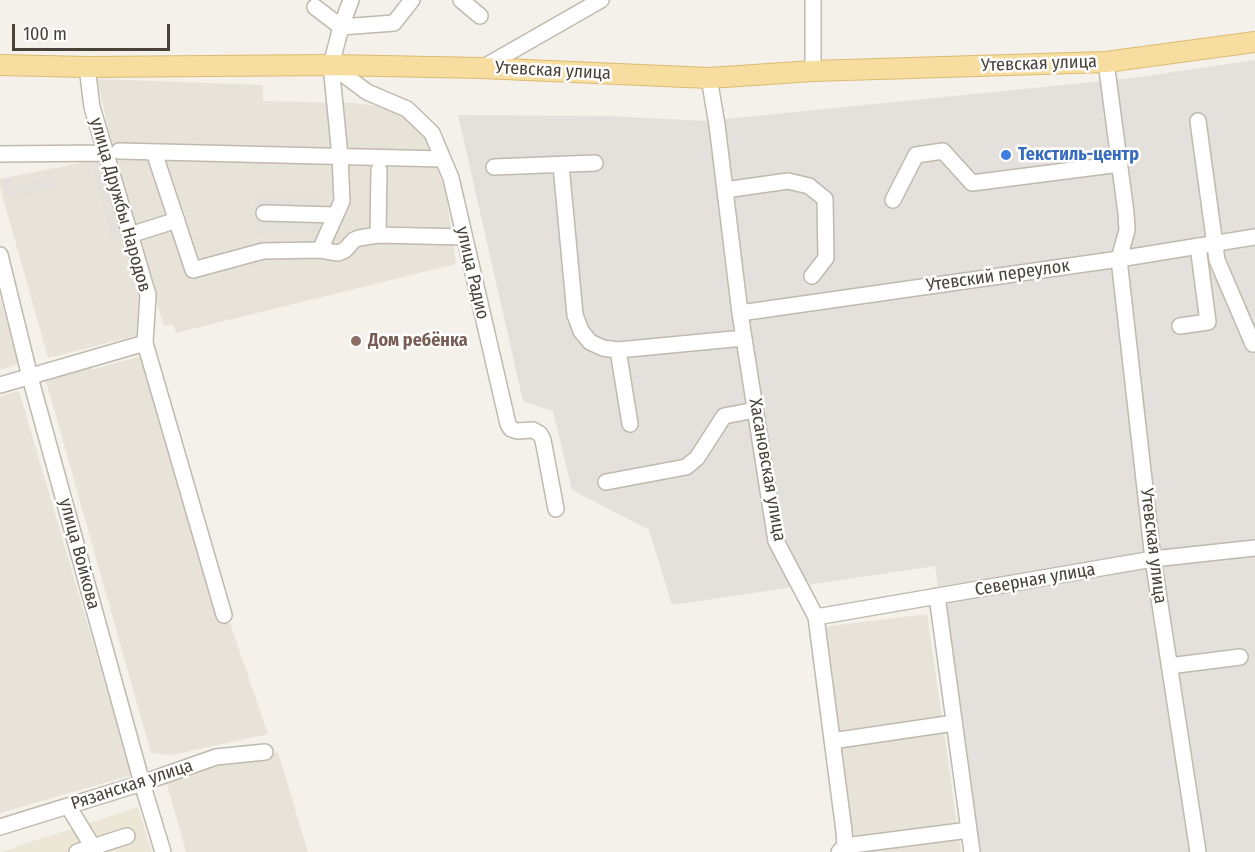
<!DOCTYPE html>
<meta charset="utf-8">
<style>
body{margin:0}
#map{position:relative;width:1255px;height:852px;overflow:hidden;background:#f4f1eb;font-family:"Fira Sans Condensed",sans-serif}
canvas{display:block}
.scale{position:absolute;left:12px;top:24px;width:158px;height:27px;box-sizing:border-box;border:3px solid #484239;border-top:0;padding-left:8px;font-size:18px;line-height:21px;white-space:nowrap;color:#484239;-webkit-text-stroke:4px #fff;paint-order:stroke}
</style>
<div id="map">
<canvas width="1255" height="852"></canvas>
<div class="scale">100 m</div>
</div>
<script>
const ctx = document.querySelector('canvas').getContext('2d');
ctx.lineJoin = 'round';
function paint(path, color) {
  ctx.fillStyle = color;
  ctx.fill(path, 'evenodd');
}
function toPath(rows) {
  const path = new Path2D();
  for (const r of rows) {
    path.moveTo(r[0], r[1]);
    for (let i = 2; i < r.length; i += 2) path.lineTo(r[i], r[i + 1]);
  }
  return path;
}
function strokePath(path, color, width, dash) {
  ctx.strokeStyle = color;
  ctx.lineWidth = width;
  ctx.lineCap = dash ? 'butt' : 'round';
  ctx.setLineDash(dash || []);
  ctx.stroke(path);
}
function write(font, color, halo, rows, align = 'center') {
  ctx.font = font + ' "Fira Sans Condensed",sans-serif';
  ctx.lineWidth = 5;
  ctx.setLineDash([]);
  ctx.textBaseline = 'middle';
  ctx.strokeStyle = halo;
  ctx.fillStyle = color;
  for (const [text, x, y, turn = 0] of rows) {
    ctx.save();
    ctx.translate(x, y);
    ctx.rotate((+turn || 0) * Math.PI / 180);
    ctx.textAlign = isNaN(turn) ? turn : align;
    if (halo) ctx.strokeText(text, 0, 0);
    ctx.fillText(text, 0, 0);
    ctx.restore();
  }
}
paint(toPath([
 [97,79,263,85,263,101,352,103,394,108,410,117,422,131,436,164,446,193,456,264,176,333,173,324,164,326,128,216],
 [104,158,136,269,132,271,144,313,142,334,48,358,0,187,0,179],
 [0,296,18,364,0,370],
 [146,355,222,624,230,623,268,734,172,755,151,753,46,381,91,366,93,369],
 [19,391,132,775,0,813,0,396],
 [927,614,961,852,853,852,823,627],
 [278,752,308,852,186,852,165,777]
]), '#e8e3d9');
paint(toPath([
 [1255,60,1255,852,975,852,935,566,672,605,649,530,572,490,553,411,523,401,458,115,608,116,705,121,1133,78],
 [99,160,121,239,113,242,91,163],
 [55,177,57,187,8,199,3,181,12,179,14,187],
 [255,197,319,197,319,208,255,209],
 [320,220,320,232,256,233,256,221]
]), '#e4e0dc');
paint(toPath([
 [138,807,152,852,0,852]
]), '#ece6d6');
const minor = toPath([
 [351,0,341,27,394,23,412,0],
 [461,0,480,16],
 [315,7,341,27,331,65,340,156,342,201,320,250],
 [1106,62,1126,213,1127,230,1119,259,1153,559,1198,852],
 [331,65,367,92,407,109,432,133,451,178,508,424,511,429,517,431,533,430,540,434,543,440,556,509],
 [482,68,601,0],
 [813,71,813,0],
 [709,78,717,125,740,313,776,541,816,617,844,831,845,846,839,852],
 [1198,121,1217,260,1253,344],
 [119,151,443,159],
 [154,152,193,270,263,251,320,250,338,253,345,250,354,240,359,238,378,235],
 [0,154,106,153],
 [561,165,575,315,581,331,590,342,603,348,618,350,744,338],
 [494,167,595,163],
 [379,170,378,235,464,237],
 [725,190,788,181,809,186,825,199,826,258,812,276],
 [893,200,916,155,943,151,972,183,1120,164],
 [264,213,336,215],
 [130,235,177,220],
 [0,255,30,377,142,783,163,852],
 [740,313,1119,259,1255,237],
 [1180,326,1208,322,1198,246],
 [145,343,224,615],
 [618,350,630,424],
 [0,385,145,343,148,295,92,107,87,67],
 [606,482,686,467,697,458,724,416,755,410],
 [937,596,972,852],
 [816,617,1153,559,1255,548],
 [1169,666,1240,657],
 [832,741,954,723],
 [68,806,96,852],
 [0,827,142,783,216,757,265,752],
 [845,846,969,830],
 [77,852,127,836]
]);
const major = toPath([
 [0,65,87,67,331,65,482,68,709,78,813,71,1106,62,1255,42]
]);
strokePath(minor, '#bfb9ae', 18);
strokePath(major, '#dcba71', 22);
strokePath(minor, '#fff', 15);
strokePath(major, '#f8dda1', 20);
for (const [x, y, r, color] of [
 [1006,155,6,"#3f7fe0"],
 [356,341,6,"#8d6e63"]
]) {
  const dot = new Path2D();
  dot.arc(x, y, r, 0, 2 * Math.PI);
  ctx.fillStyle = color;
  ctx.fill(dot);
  strokePath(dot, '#fff', 2);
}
write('18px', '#484239', '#fff', [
 ["Утевская улица",1039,64,-2],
 ["Утевская улица",553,71,3],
 ["улица Дружбы Народов",120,205,74],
 ["улица Радио",472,273,77],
 ["Утевский переулок",998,276,-8],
 ["Хасановская улица",767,470,80],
 ["Утевская улица",1153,546,83],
 ["улица Войкова",79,554,75],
 ["Северная улица",1035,580,-10],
 ["Рязанская улица",132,785,-18]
]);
write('bold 18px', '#366cbe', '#fff', [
 ["Текстиль-центр",1018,155]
], 'left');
write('bold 18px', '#785e54', '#fff', [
 ["Дом ребёнка",368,341]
], 'left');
</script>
